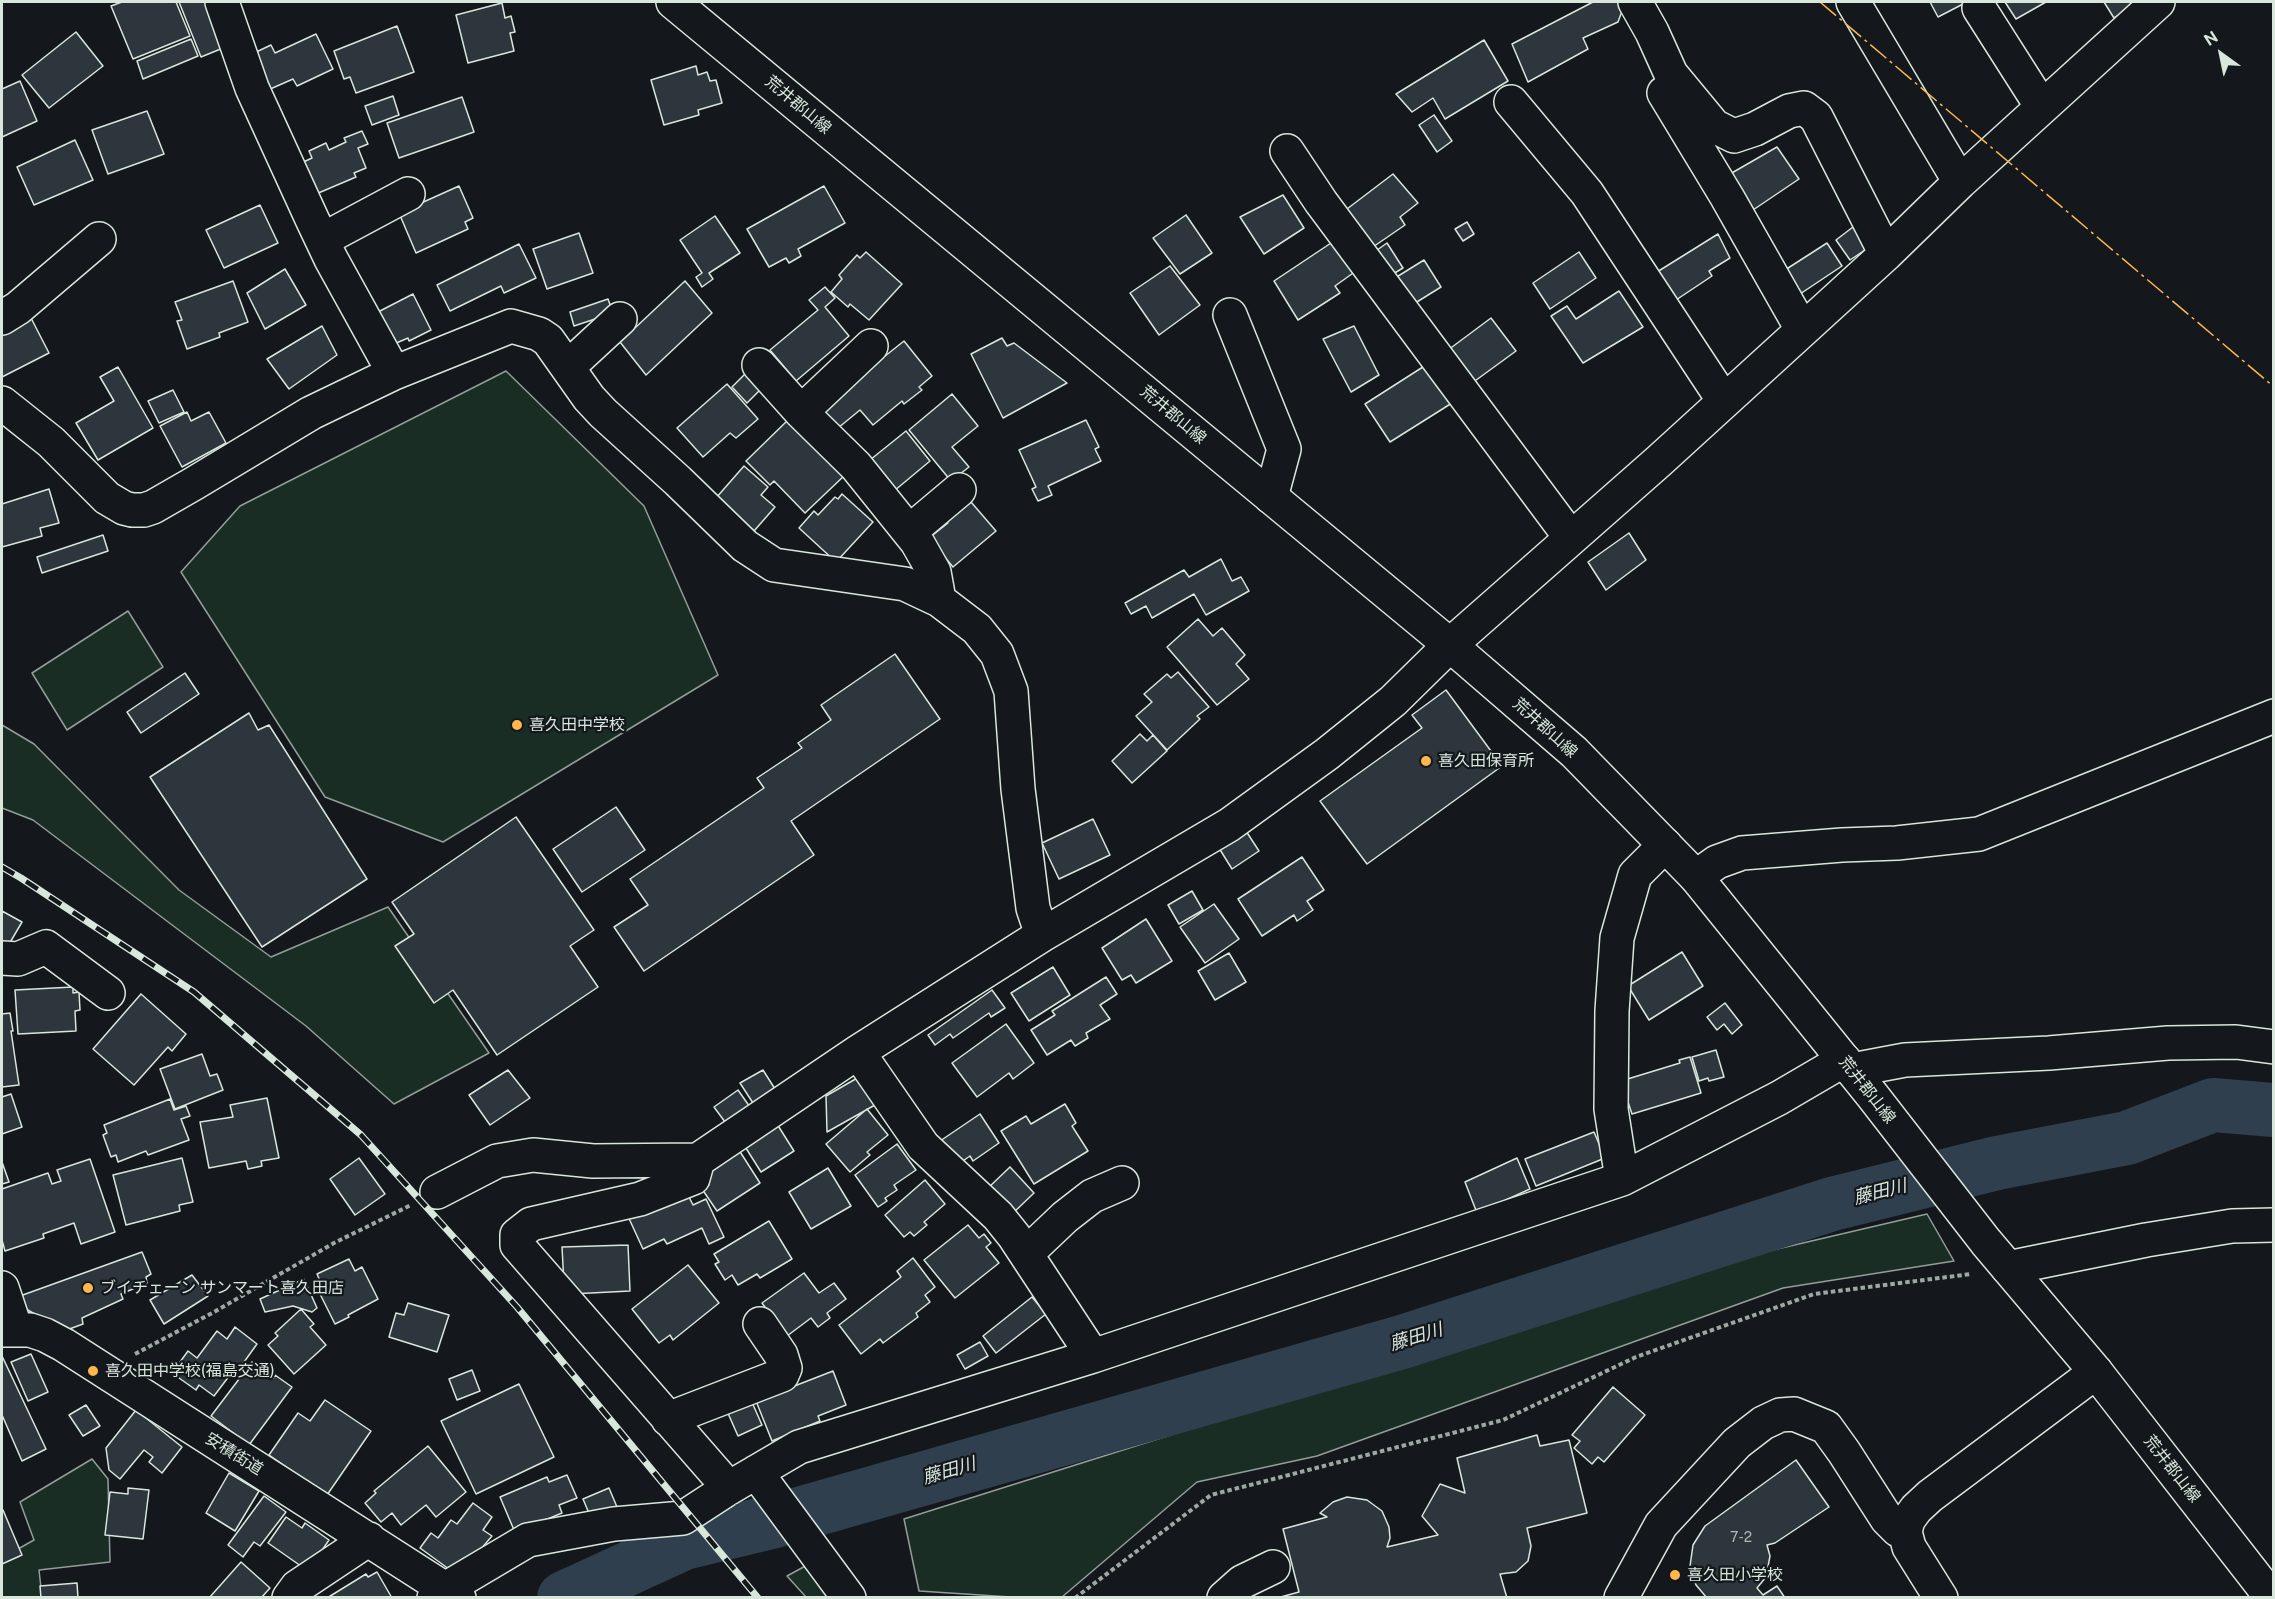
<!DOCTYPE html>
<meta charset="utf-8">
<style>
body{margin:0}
#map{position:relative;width:2275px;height:1599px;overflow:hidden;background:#14181c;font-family:"Public Sans",sans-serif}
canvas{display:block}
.frame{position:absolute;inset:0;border:3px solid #d8e6dc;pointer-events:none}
.north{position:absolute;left:2191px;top:24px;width:60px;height:60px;-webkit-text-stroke:4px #14181c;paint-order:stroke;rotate:327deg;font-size:16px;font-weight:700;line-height:24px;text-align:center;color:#d8e6dc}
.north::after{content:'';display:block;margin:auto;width:21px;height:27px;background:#d8e6dc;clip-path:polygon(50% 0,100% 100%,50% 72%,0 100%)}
</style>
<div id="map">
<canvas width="2275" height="1599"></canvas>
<div class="frame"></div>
<div class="north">N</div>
</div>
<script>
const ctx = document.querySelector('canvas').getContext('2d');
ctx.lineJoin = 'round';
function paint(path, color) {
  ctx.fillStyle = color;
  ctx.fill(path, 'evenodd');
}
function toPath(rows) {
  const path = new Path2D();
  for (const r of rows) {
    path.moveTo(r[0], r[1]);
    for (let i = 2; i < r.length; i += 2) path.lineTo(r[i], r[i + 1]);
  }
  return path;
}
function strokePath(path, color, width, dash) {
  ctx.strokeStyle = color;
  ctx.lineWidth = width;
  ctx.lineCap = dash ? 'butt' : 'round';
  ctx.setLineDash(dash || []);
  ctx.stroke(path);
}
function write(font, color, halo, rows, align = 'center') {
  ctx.font = font + ' "Public Sans","Noto Sans JP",sans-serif';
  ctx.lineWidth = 4.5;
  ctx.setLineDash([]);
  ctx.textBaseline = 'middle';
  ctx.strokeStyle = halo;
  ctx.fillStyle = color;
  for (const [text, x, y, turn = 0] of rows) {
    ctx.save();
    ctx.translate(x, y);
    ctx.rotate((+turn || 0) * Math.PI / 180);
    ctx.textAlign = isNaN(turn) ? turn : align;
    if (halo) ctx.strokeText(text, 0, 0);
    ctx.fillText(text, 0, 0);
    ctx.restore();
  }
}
const green = toPath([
 [506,371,644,506,718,675,443,842,325,797,181,572,240,506,506,371],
 [128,611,163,667,67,730,32,673,128,611],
 [2,725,34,744,179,890,271,957,388,907,489,1053,394,1104,306,1026,33,820,2,808,2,725],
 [1927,1214,1954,1261,1783,1288,1317,1456,1197,1482,1062,1597,1011,1597,919,1591,904,1519,1713,1264,1927,1214],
 [92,1459,108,1479,110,1562,39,1570,42,1597,2,1598,2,1558,34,1540,20,1502,92,1459],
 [822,1557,857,1597,806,1597,787,1576,822,1557]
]);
paint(green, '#1a2d24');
strokePath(green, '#939e99', 1.5);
strokePath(toPath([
 [564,1598,684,1543,771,1522,1402,1342,1832,1204,1997,1163,2127,1138,2213,1105,2274,1110]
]), '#2f3f4d', 54);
const building = toPath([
 [122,2,176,2,190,36,133,59,111,6,122,2],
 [179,2,210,2,228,46,201,57,179,2],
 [1593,2,1618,2,1622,11,1618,22,1583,38,1588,49,1528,82,1512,44,1593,2],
 [1930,2,1967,2,1938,17,1930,2],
 [2005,2,2046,2,2016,19,2005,2],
 [2104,2,2137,2,2138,4,2114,18,2104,2],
 [502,3,505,18,511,16,515,32,510,33,514,51,468,63,456,15,502,3],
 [397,26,414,72,356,93,350,77,344,79,334,51,397,26],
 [76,32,103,66,49,108,22,75,76,32],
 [316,34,333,69,297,86,293,79,268,90,252,54,271,45,275,53,316,34],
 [191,39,198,56,143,79,137,61,191,39],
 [1484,40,1508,81,1445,119,1433,98,1412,112,1396,94,1484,40],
 [696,66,698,75,707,72,710,81,716,80,722,103,698,110,699,115,664,125,651,80,696,66],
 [20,81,37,121,2,137,2,89,20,81],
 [393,96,399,115,372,125,365,106,393,96],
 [462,97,474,132,399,158,387,123,462,97],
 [147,111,164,154,108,174,92,130,147,111],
 [1434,115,1452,141,1437,152,1419,125,1434,115],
 [362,131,368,144,358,148,366,168,354,173,356,177,309,197,295,166,312,158,309,151,326,143,329,150,346,142,344,138,362,131],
 [75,140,93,180,34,205,17,167,75,140],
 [1777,147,1799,179,1753,210,1730,174,1777,147],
 [1393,174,1418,203,1400,217,1405,225,1370,249,1343,212,1393,174],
 [459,186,473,218,465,222,468,229,416,253,399,213,459,186],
 [824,186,845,223,798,249,801,256,789,263,786,258,769,267,747,229,824,186],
 [1283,195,1304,228,1264,254,1240,217,1283,195],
 [260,205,278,243,224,268,206,230,260,205],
 [1186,215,1212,253,1180,274,1153,238,1186,215],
 [715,216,740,253,709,273,713,279,702,287,696,277,702,273,680,240,715,216],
 [1467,222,1474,234,1463,241,1455,229,1467,222],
 [1853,227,1868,248,1850,260,1836,240,1853,227],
 [579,233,593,273,547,289,533,249,579,233],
 [1718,234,1730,258,1709,271,1712,276,1676,300,1657,272,1718,234],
 [1337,239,1356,271,1335,286,1340,293,1298,320,1274,281,1337,239],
 [1387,243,1403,268,1388,277,1373,253,1387,243],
 [1827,243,1842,266,1800,294,1785,270,1827,243],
 [519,244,536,278,504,293,501,286,450,311,437,285,519,244],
 [866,252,902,284,869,320,850,304,848,307,831,292,842,279,839,275,857,255,860,258,866,252],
 [1579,252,1596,278,1550,309,1533,283,1579,252],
 [1424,260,1441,287,1412,305,1395,278,1424,260],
 [1170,266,1200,305,1159,335,1130,293,1170,266],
 [285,269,306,305,265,329,247,293,285,269],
 [233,281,248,322,219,333,220,337,187,349,177,321,182,320,175,302,233,281],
 [685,281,712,313,646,375,620,342,685,281],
 [825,287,835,298,825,307,849,336,796,381,770,350,818,310,809,300,825,287],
 [1619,291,1643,327,1583,363,1551,316,1567,306,1576,319,1619,291],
 [413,294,431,330,409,341,408,338,394,344,378,312,413,294],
 [608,299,613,313,574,326,570,312,608,299],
 [31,318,49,353,2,377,2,333,31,318],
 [1491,318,1516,351,1468,386,1444,353,1491,318],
 [322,326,337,355,289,389,267,359,322,326],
 [1354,326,1379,375,1351,392,1323,339,1354,326],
 [1002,338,1007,346,1014,343,1067,383,1003,418,971,354,1002,338],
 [904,341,932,376,919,387,922,390,904,404,902,401,873,425,860,410,838,428,821,407,904,341],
 [1426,365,1452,403,1390,442,1365,404,1426,365],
 [118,367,153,428,98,460,76,423,114,401,100,377,118,367],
 [746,373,761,389,747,403,732,387,746,373],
 [727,384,758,419,736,438,730,433,703,457,677,428,727,384],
 [173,390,184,412,159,423,148,401,173,390],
 [952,394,978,426,952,447,969,467,951,481,909,430,952,394],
 [187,412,191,421,209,412,226,443,182,467,160,426,187,412],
 [789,419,845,475,805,513,774,481,770,485,746,461,789,419],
 [1086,420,1099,447,1095,449,1101,461,1048,486,1052,495,1038,501,1032,489,1036,487,1019,450,1086,420],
 [906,431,930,461,888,496,865,464,906,431],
 [744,466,768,487,761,495,775,507,754,531,716,498,744,466],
 [49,489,59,523,40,528,42,536,2,547,2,504,49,489],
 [842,494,873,522,836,562,799,528,814,511,818,515,835,497,838,499,842,494],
 [971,502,996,531,953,567,929,538,948,523,944,518,956,509,959,512,971,502],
 [1629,533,1646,560,1606,590,1588,562,1629,533],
 [103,535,108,551,42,573,37,557,103,535],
 [1221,559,1232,581,1241,577,1249,591,1206,615,1194,594,1152,618,1146,606,1131,614,1125,603,1184,570,1189,577,1221,559],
 [1198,619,1213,636,1222,628,1245,655,1236,664,1249,679,1217,705,1167,647,1198,619],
 [895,654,940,719,791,821,814,855,644,971,614,927,648,905,630,879,764,788,757,778,802,748,798,743,831,720,821,705,895,654],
 [1178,672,1209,707,1197,716,1200,719,1167,750,1136,716,1152,702,1144,694,1167,674,1171,678,1178,672],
 [185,673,199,694,141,733,127,712,185,673],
 [1446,690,1502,766,1367,864,1320,801,1422,728,1412,715,1446,690],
 [249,713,258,730,269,725,367,879,262,947,150,777,249,713],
 [1140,734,1147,741,1153,735,1167,751,1132,783,1112,761,1140,734],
 [616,807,645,850,582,892,553,849,616,807],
 [516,817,594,930,570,946,598,987,497,1055,453,990,434,1003,395,946,414,934,392,902,516,817],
 [1093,819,1110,855,1059,879,1042,843,1093,819],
 [1246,831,1259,851,1232,869,1219,848,1246,831],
 [1302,857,1324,890,1307,901,1313,910,1297,921,1294,915,1262,936,1238,899,1302,857],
 [1192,891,1203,910,1179,924,1168,905,1192,891],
 [1214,904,1239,939,1205,963,1180,927,1214,904],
 [2,911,22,922,8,946,2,942,2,911],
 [1146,919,1172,961,1136,983,1131,975,1122,980,1102,948,1146,919],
 [1682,952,1703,986,1649,1020,1628,986,1682,952],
 [1229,953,1246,982,1215,1000,1198,971,1229,953],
 [1053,967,1070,995,1029,1021,1011,993,1053,967],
 [1106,977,1117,994,1100,1005,1110,1019,1086,1033,1088,1038,1075,1046,1071,1040,1047,1055,1031,1030,1055,1015,1052,1011,1106,977],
 [73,987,73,993,79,992,80,1010,75,1011,76,1031,18,1034,15,990,73,987],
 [992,990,1005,1008,991,1017,989,1013,953,1038,950,1034,935,1045,928,1035,992,990],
 [141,994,186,1034,172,1051,168,1047,134,1085,93,1049,141,994],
 [1725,1003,1742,1025,1732,1034,1724,1024,1717,1030,1707,1017,1725,1003],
 [10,1013,13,1031,11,1031,19,1085,2,1087,2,1014,10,1013],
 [1006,1024,1034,1063,1013,1079,1009,1073,977,1097,952,1063,1006,1024],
 [1716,1050,1724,1077,1709,1081,1708,1078,1699,1081,1692,1057,1716,1050],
 [202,1054,210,1076,217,1074,223,1090,175,1109,160,1069,202,1054],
 [1690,1057,1701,1093,1632,1114,1621,1081,1680,1063,1679,1060,1690,1057],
 [508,1070,530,1098,490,1125,469,1095,508,1070],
 [763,1070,775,1089,753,1103,740,1083,763,1070],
 [859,1077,875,1105,827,1132,826,1096,859,1077],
 [738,1090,752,1110,728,1126,714,1107,738,1090],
 [11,1094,22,1127,2,1134,2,1097,11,1094],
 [267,1098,279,1158,261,1161,262,1166,248,1169,246,1161,209,1168,200,1122,233,1117,230,1105,267,1098],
 [170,1099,174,1110,186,1106,190,1116,181,1119,189,1140,148,1155,146,1151,118,1162,116,1155,111,1157,103,1135,107,1133,104,1125,170,1099],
 [1065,1104,1076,1123,1072,1126,1088,1151,1034,1184,1001,1131,1026,1116,1031,1124,1065,1104],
 [867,1109,888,1135,867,1152,870,1155,850,1172,826,1144,867,1109],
 [980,1114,999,1143,973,1161,970,1156,957,1165,940,1141,980,1114],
 [777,1124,794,1151,761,1172,744,1145,777,1124],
 [1594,1132,1605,1158,1536,1186,1525,1159,1594,1132],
 [897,1144,916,1170,894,1185,897,1190,885,1198,887,1201,878,1207,855,1175,897,1144],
 [737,1147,760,1183,717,1211,702,1189,709,1185,700,1171,737,1147],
 [182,1158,193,1202,179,1205,180,1211,126,1225,113,1175,182,1158],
 [359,1158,385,1194,355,1215,330,1179,359,1158],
 [1517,1158,1530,1189,1477,1213,1465,1182,1517,1158],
 [90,1159,115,1232,81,1244,74,1223,43,1234,44,1238,5,1251,2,1240,2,1189,48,1173,52,1184,61,1181,57,1170,90,1159],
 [2,1162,9,1182,2,1184,2,1162],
 [1010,1167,1034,1193,1011,1215,987,1189,1010,1167],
 [828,1168,851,1206,811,1229,789,1192,828,1168],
 [925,1180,945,1204,924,1222,927,1225,914,1236,910,1232,904,1237,885,1215,925,1180],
 [683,1185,693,1205,706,1199,724,1237,709,1244,702,1228,667,1244,664,1239,643,1249,626,1212,683,1185],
 [769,1221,792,1259,760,1278,757,1274,738,1285,732,1275,725,1280,715,1264,719,1262,714,1254,769,1221],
 [968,1225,979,1238,984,1234,991,1243,986,1247,999,1263,955,1298,924,1260,968,1225],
 [628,1245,630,1291,571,1294,564,1284,562,1247,628,1245],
 [142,1252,151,1274,146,1277,147,1283,121,1294,123,1299,82,1318,83,1324,64,1331,26,1309,20,1296,142,1252],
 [913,1258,935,1287,925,1295,930,1302,916,1313,918,1317,883,1343,880,1339,861,1354,839,1325,901,1277,897,1271,913,1258],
 [349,1259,355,1271,362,1267,378,1299,348,1315,349,1317,335,1324,315,1284,320,1281,317,1274,349,1259],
 [688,1265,719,1303,673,1340,670,1335,659,1343,632,1309,688,1265],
 [804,1273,819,1293,834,1283,846,1299,827,1313,830,1318,818,1327,811,1318,783,1339,777,1324,762,1303,804,1273],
 [192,1275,208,1296,164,1324,150,1300,192,1275],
 [304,1279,317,1308,312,1312,293,1306,265,1312,260,1299,304,1279],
 [1032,1297,1046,1314,996,1353,983,1336,1032,1297],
 [408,1303,449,1315,437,1352,389,1337,396,1313,404,1315,408,1303],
 [301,1309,314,1324,310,1327,326,1345,294,1374,268,1345,278,1336,275,1333,301,1309],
 [235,1327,257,1344,239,1369,236,1367,214,1396,199,1385,196,1390,172,1373,188,1351,197,1358,217,1331,227,1339,235,1327],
 [980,1342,988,1356,965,1369,957,1355,980,1342],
 [31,1354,48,1392,28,1401,11,1362,31,1354],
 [2,1356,46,1449,22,1461,2,1415,2,1356],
 [252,1362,273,1378,275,1375,292,1387,249,1445,211,1416,252,1362],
 [472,1370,480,1391,457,1400,449,1379,472,1370],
 [833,1371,846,1405,818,1416,820,1421,772,1441,756,1401,833,1371],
 [519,1384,554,1457,476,1494,441,1421,519,1384],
 [1613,1387,1645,1415,1604,1462,1598,1457,1592,1464,1574,1448,1580,1441,1572,1435,1613,1387],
 [325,1400,371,1431,327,1495,269,1455,298,1413,310,1421,325,1400],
 [751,1400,762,1425,738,1436,727,1411,751,1400],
 [86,1405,100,1426,83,1436,69,1415,86,1405],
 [136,1410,182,1447,162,1473,149,1462,153,1457,144,1450,120,1479,109,1470,106,1448,136,1410],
 [1537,1435,1540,1446,1569,1440,1587,1513,1527,1528,1531,1546,1528,1561,1516,1572,1500,1574,1507,1598,1277,1598,1299,1592,1283,1529,1327,1517,1320,1513,1333,1502,1347,1497,1367,1500,1382,1511,1389,1527,1390,1538,1387,1547,1438,1535,1422,1516,1440,1484,1465,1493,1457,1458,1537,1435],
 [428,1446,466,1492,436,1517,426,1505,401,1525,392,1513,381,1522,365,1503,376,1493,374,1491,428,1446],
 [1796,1460,1829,1507,1775,1543,1767,1545,1770,1556,1766,1577,1757,1588,1763,1595,1777,1586,1785,1598,1707,1598,1696,1585,1690,1566,1693,1545,1705,1526,1796,1460],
 [229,1473,259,1491,235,1531,206,1513,229,1473],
 [567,1475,577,1498,559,1505,562,1513,533,1525,532,1522,514,1530,500,1497,547,1477,549,1482,567,1475],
 [128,1488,149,1490,143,1539,105,1535,110,1492,128,1494,128,1488],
 [609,1488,617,1507,591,1518,583,1499,609,1488],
 [264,1496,286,1512,260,1546,254,1542,243,1557,228,1545,264,1496],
 [473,1503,492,1517,483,1530,492,1536,470,1562,464,1558,453,1572,420,1548,431,1533,438,1538,451,1520,457,1524,473,1503],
 [3,1510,22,1555,2,1564,2,1511,3,1510],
 [286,1517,302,1528,305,1523,329,1540,308,1571,268,1543,286,1517],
 [241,1562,270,1588,261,1598,209,1598,241,1562],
 [377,1572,392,1598,327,1598,366,1574,368,1577,377,1572],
 [77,1583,78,1598,41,1598,40,1586,77,1583]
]);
paint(building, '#2c363c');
strokePath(building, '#d8e6dc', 1.5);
const minor = toPath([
 [222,2,252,88,312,219,331,259,394,373],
 [1635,2,1652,32,1671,74,1714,126,1734,136,1755,129,1789,111,1804,108,1816,117,1886,254],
 [1853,2,1960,182],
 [1979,8,2042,107],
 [1664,93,1727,197,1802,329],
 [1511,102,1587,193,1724,401],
 [1287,151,1321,202,1571,538],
 [322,240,408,194],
 [1230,315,1284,449,1271,497],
 [2,318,18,308,99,239],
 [759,365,801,412,856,466,917,542,934,572,939,600],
 [568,367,620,319],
 [2,403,51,442,107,498,124,508,132,510,144,510,153,507,193,484,311,413,394,373,511,326,539,334,548,340,589,398,603,413,678,481,745,546,774,565,905,584,939,600,977,629,997,654,1011,691,1018,789,1033,908,1042,935],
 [801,412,871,346],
 [909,532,959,490],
 [1696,877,1717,862,1742,853,1842,845,1897,843,1979,834,2274,716],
 [2,958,18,959,46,947,108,993],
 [858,1052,923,1146,998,1216,1014,1236,1093,1356],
 [1852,1070,1905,1060,2049,1053,2168,1043,2236,1042,2274,1047],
 [698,1160,693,1178,640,1199,531,1224,517,1235,517,1245,729,1488],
 [1622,1179,1611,1109,1612,1011,1617,938,1635,875,1665,845],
 [437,1192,497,1161,533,1155,593,1161,698,1160,858,1052,1042,935,1229,825,1327,754,1393,701,1450,645,1659,461,1886,254,1960,182,2158,2],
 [1026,1254,1065,1217,1092,1196,1122,1183],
 [2008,1268,2146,1240,2232,1226,2274,1225],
 [2,1288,16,1330],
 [2,1330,30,1330,45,1335,64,1345,459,1598],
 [668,1419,782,1375,785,1368,781,1355,760,1324],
 [756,1472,849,1598],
 [289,1598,297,1587,369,1539],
 [434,1598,447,1588,528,1540,614,1524,683,1518,729,1488,799,1447,1093,1356,1622,1179,1779,1098,1844,1060],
 [1224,1598,1242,1582,1273,1567],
 [1621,1598,1661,1525,1737,1443,1763,1423,1780,1415,1794,1414,1826,1427,1844,1452,1887,1519,1898,1530,1905,1532],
 [1941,1598,1909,1547,1905,1532,1908,1520,1916,1509,1930,1496,2096,1372]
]);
const major = toPath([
 [673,2,1450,645,1574,752,1696,877,1872,1095,1986,1242,2096,1372,2272,1598]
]);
strokePath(minor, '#d8e6dc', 36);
strokePath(major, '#d8e6dc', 36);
strokePath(toPath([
 [135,1354,214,1312,334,1243,411,1205],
 [1075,1598,1211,1495,1503,1420,1636,1357,1814,1294,1971,1274]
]), '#9da8a2', 4, [4.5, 3]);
strokePath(minor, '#14181c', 33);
strokePath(major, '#14181c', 33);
const rail = toPath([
 [2,867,21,878,194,992,361,1135,517,1307,758,1598]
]);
strokePath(rail, '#d8e6dc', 7);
strokePath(rail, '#14181c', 4.5, [14]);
strokePath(toPath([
 [1820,2,2274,387]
]), '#ffb74d', 1.5, [21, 4.5, 3, 4.5]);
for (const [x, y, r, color] of [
 [517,725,6,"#ffb74d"],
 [1426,761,6,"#ffb74d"],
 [88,1288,6,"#ffb74d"],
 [93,1371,6,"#ffb74d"],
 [1675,1575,6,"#ffb74d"]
]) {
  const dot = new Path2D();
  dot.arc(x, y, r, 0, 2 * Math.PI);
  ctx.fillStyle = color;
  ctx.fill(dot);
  strokePath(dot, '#14181c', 2);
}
write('14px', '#adbab4', null, [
 ["7-2",1741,1538]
]);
write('16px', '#d8e6dc', '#14181c', [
 ["荒井郡山線",798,105,40],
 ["荒井郡山線",1173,415,40],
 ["荒井郡山線",1545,728,42],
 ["荒井郡山線",1867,1090,52],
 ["安積街道",234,1454,32],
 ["荒井郡山線",2172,1469,52]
]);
write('16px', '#d8e6dc', '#14181c', [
 ["喜久田中学校",529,725],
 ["喜久田保育所",1438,761],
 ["ブイチェーン サンマート喜久田店",100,1288],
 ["喜久田中学校(福島交通)",105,1371],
 ["喜久田小学校",1687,1575]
], 'left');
write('italic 18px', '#d8e6dc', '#14181c', [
 ["藤田川",1880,1192,-14],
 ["藤田川",1416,1337,-17],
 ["藤田川",949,1471,-16]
]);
</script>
